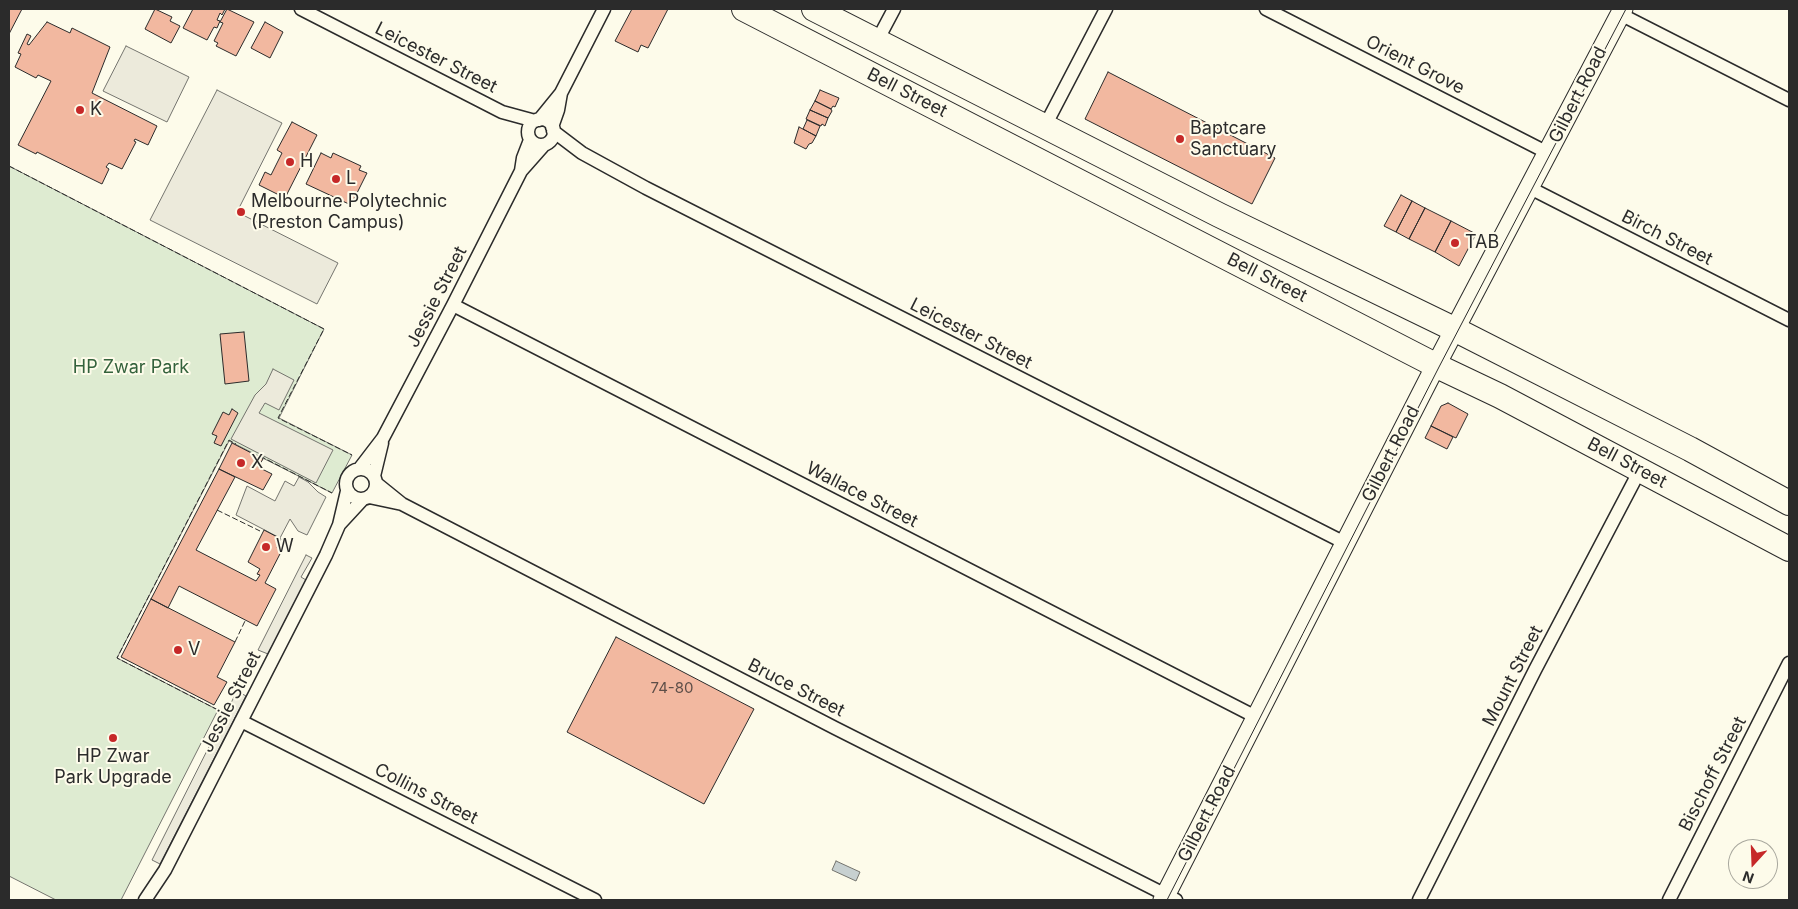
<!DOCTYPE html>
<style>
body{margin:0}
#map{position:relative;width:1798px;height:909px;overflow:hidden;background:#fdfbea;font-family:Inter,sans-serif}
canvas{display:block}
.frame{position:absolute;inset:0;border:10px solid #2b2b2b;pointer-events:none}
.north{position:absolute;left:1728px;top:839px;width:50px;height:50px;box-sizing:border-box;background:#fdfbea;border:1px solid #a9a89e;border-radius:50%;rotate:200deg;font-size:14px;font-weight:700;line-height:20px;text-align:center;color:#2b2b2b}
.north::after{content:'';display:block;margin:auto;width:18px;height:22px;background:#c62828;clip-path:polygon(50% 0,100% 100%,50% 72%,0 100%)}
</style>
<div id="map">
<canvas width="1798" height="909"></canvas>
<div class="frame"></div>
<div class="north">N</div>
</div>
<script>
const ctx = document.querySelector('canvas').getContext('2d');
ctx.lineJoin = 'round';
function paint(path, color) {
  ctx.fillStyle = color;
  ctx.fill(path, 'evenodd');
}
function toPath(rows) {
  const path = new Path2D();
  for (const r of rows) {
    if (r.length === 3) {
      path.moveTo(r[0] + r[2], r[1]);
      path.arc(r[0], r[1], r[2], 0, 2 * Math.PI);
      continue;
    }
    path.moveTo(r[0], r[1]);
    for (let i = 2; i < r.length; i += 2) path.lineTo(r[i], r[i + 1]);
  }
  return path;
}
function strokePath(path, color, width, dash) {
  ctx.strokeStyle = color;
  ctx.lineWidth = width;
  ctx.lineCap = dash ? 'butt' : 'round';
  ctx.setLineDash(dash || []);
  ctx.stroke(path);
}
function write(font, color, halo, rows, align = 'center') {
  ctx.font = font + ' Inter,sans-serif';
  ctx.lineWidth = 4;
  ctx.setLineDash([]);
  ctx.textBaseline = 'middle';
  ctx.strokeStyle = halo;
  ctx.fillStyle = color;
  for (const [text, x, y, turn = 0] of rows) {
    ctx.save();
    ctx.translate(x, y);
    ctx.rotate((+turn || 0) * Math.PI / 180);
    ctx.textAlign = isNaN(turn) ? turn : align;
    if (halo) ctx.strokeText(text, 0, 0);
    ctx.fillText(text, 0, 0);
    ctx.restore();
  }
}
const green = toPath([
 [9,166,324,329,279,418,352,455,332,493,229,441,117,658,218,710,121,900,56,900,9,876,9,166]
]);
paint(green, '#deebd1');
strokePath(green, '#74746e', 1);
const parking = toPath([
 [126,46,189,77,167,122,103,91,126,46],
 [217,90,282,123,237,212,338,263,317,304,150,220,217,90],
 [273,369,294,380,279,410,265,403,259,413,333,450,316,483,231,439,255,395,266,384,273,369],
 [299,477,308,482,318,492,326,497,307,535,298,531,290,519,280,538,236,515,247,486,275,501,285,481,294,486,299,477],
 [306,555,312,558,301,577,306,580,268,654,258,650,306,555],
 [237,691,246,696,160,864,152,860,237,691]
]);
paint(parking, '#eceadb');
strokePath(parking, '#74746e', 1);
const water = toPath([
 [836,861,860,872,856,881,832,870,836,861]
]);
paint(water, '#c7d0d0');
strokePath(water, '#74746e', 1);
const building = toPath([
 [9,9,22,9,9,34,9,9],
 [155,9,172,17,170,21,180,26,171,43,145,29,155,9],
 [193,9,225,9,222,15,220,13,217,20,220,21,217,28,214,27,207,40,183,28,193,9],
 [227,9,254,22,236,56,216,46,218,43,214,41,223,23,220,22,227,9],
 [632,9,668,9,648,48,641,45,638,52,615,41,632,9],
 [47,22,70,33,72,28,110,47,92,93,157,126,148,145,135,139,134,141,136,142,122,169,109,163,106,167,109,169,102,184,37,152,36,154,18,145,51,81,38,75,36,78,15,67,21,54,18,53,27,34,31,36,27,44,29,45,47,22],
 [265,22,283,32,270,58,251,48,265,22],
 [1108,72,1275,158,1252,204,1085,119,1108,72],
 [820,90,839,98,835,107,833,106,831,109,815,101,820,90],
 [815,101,831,109,832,111,828,118,810,110,815,101],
 [810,110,828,118,825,126,822,124,821,126,806,119,810,110],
 [807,120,820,126,816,136,803,129,807,120],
 [292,122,317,135,285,198,259,185,265,172,271,175,282,153,277,150,292,122],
 [799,127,816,136,812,143,809,144,806,149,794,143,799,127],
 [321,153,331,158,333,153,361,166,359,170,367,173,351,205,306,184,321,153],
 [1401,195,1412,201,1396,232,1384,226,1401,195],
 [1412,201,1425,208,1409,239,1396,232,1412,201],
 [1425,208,1451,221,1435,252,1409,239,1425,208],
 [1451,221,1476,234,1459,266,1435,252,1451,221],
 [244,332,249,381,225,384,220,334,244,332],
 [1448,403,1468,414,1456,438,1431,426,1441,406,1448,403],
 [232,409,238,413,221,446,214,443,217,436,212,434,223,412,229,415,232,409],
 [1431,426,1453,437,1447,449,1425,438,1431,426],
 [232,443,263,459,258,467,272,474,263,490,219,469,232,443],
 [219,469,235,477,196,550,256,581,260,575,257,574,260,569,248,562,264,530,281,539,277,548,282,550,265,583,276,589,257,626,179,586,168,608,151,599,219,469],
 [151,599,235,642,217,677,227,682,214,705,121,657,151,599],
 [616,637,754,709,704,804,567,732,616,637]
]);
paint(building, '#f2b8a0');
strokePath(building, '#2b2b2b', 1);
const street = toPath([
 [301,9,502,112,535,121],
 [1266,9,1548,153],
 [1620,14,1789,100],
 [877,41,894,9],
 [541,132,13],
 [539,120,561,93,604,9],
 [1045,126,1106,9],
 [552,127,558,110,561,93],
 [553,131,582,153,646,188,1345,543],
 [521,171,544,145],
 [1530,188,1789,320],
 [453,305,1256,717],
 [360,468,383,438,453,305,521,171,523,158,530,140],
 [361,484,15],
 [374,476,382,443],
 [376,483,402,504,835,728,1176,900],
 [369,497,402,504],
 [339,525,363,499],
 [241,721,595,900],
 [145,900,165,870,326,555,339,525,347,491],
 [1419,900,1535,670,1640,470],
 [1669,900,1789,663]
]);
const secondary = toPath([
 [1163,900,1436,365,1623,9]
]);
const highway = toPath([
 [744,9,1439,367,1500,396,1789,549],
 [814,9,1219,215,1458,331,1690,449,1789,503]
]);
strokePath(street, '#2b2b2b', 15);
strokePath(secondary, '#2b2b2b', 21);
strokePath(highway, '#2b2b2b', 26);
strokePath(street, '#fdfbea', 12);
strokePath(secondary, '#fdfbea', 19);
strokePath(highway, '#fdfbea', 24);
strokePath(toPath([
 [1167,900,1439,367,1626,9]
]), '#2b2b2b', 1);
strokePath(toPath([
 [9,166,324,329,278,418,352,455],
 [260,456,332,493],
 [217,510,260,531],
 [235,642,245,621],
 [218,710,117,658,229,440,236,444]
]), '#2b2b2b', 1, [6, 2.5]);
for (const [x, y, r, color] of [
 [80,110,5,"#c62828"],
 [1180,139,5,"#c62828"],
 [290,162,5,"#c62828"],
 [336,179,5,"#c62828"],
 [241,212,5,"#c62828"],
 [1455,243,5,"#c62828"],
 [241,463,5,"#c62828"],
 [266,547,5,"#c62828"],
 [178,650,5,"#c62828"],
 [113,738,5,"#c62828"]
]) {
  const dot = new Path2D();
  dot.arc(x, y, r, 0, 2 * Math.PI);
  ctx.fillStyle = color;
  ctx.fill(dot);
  strokePath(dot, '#fdfbea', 2);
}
write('15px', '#5d4e48', null, [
 ["74-80",672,688]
]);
write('18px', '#2b2b2b', '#fdfbea', [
 ["Leicester Street",436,58,27],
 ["Orient Grove",1415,65,27],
 ["Bell Street",907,93,27],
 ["Gilbert Road",1578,95,-63],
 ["Birch Street",1667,238,27],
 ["Bell Street",1267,278,27],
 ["Jessie Street",437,297,-63],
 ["Leicester Street",971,334,27],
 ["Gilbert Road",1391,454,-63],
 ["Bell Street",1627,463,28],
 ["Wallace Street",862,495,27],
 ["Mount Street",1513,676,-63],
 ["Bruce Street",796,688,27],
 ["Jessie Street",231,702,-63],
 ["Bischoff Street",1713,774,-63],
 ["Collins Street",426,794,27],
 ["Gilbert Road",1207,814,-63]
]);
write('18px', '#2b2b2b', '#fdfbea', [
 ["K",90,110],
 ["Baptcare",1190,129],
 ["Sanctuary",1190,150],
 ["H",300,162],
 ["L",346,179],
 ["Melbourne Polytechnic",251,202],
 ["(Preston Campus)",251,223],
 ["TAB",1465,243],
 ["X",251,463],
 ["W",276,547],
 ["V",188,650],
 ["HP Zwar",113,757,"center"],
 ["Park Upgrade",113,778,"center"]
], 'left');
write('18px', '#34623c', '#fdfbea', [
 ["HP Zwar Park",131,368]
]);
</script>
